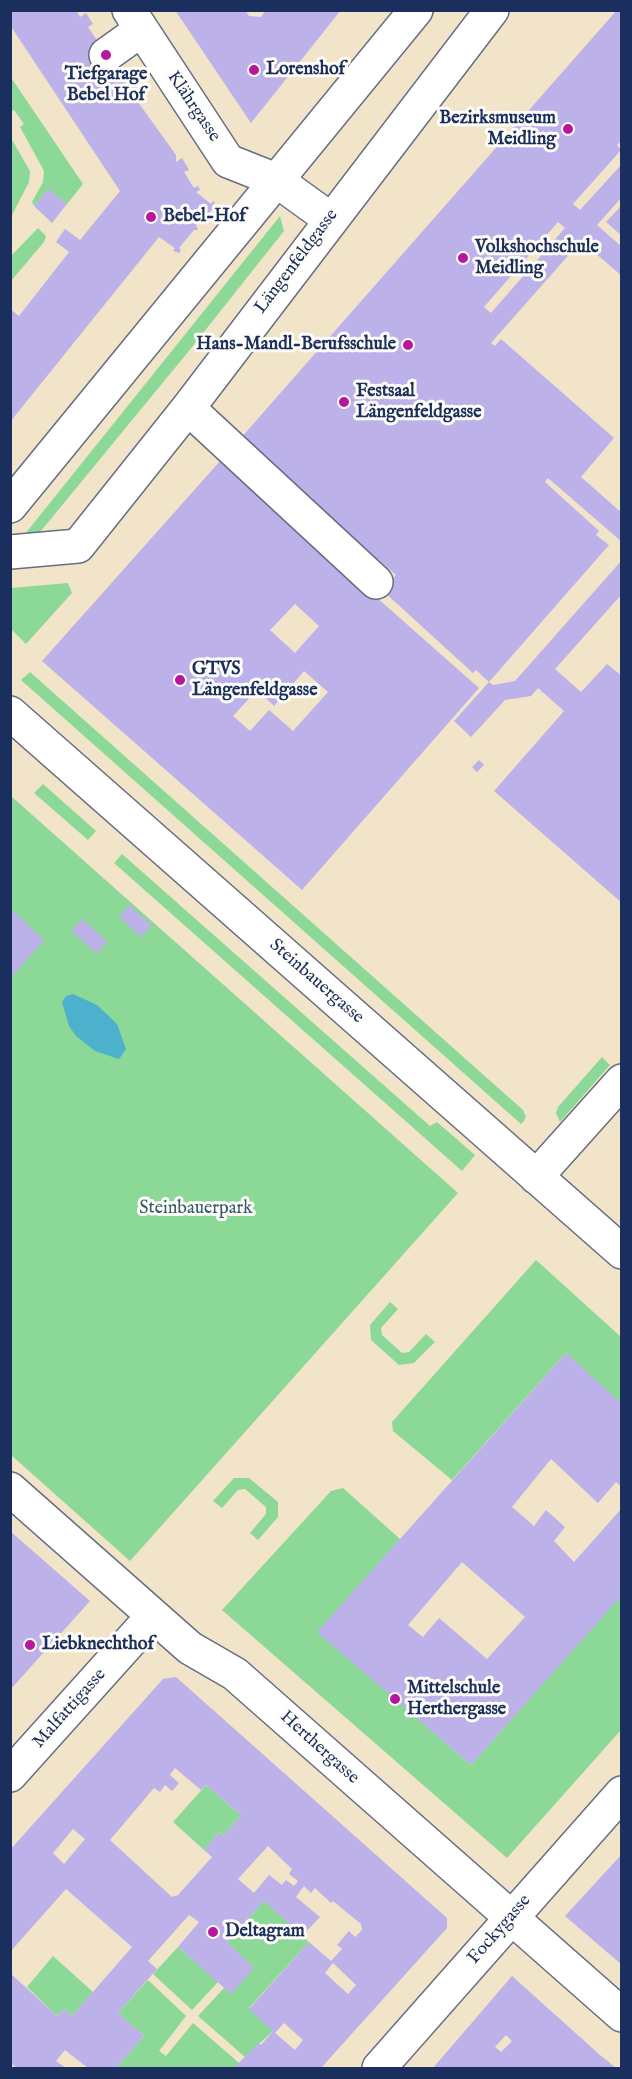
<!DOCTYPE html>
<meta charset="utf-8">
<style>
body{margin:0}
#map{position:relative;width:632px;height:2079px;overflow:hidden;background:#f2e4c8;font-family:"IM FELL English",serif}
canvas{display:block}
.frame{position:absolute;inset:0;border:12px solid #1b2f5e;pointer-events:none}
</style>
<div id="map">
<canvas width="632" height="2079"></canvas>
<div class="frame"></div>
</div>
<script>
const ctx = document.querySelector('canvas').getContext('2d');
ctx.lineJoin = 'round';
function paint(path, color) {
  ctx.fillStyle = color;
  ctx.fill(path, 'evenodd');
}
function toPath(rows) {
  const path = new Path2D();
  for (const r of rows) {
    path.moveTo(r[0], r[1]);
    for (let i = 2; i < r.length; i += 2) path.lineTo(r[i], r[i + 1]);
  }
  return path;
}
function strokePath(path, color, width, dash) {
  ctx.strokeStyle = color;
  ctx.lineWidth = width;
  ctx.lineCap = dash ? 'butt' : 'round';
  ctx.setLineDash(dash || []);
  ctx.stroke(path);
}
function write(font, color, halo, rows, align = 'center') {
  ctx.font = font + ' "IM FELL English",serif';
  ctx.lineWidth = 6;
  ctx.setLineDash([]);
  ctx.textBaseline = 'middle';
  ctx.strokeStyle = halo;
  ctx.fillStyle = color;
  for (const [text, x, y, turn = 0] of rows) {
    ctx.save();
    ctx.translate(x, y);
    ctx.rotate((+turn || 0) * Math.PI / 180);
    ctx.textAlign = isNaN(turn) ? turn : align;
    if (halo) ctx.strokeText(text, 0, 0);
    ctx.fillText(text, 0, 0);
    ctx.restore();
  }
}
paint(toPath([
 [10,76,83,184,67,204,48,189,34,206,32,202,43,182,44,171,20,127,24,124,14,110,11,112],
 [11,138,30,171,29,182,11,217],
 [280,216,284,231,188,352,36,537,25,534],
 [38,228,46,236,44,242,11,281,11,256],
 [68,583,72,593,26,644,11,629,11,588],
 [30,672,523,1110,526,1117,523,1122,521,1124,21,680],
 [43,784,96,831,88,840,34,793],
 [11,796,458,1193,130,1561,11,1455],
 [122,854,430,1126,437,1122,475,1155,462,1171,114,863],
 [602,1057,610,1065,560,1122,556,1113,558,1107],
 [536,1260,621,1337,621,1404,566,1353,452,1480,393,1431,392,1422],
 [390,1302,398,1309,381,1328,382,1335,402,1353,409,1352,426,1334,435,1342,414,1363,399,1365,371,1340,370,1325],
 [234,1478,249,1478,278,1502,278,1517,258,1540,250,1533,266,1514,266,1507,245,1489,238,1490,222,1508,213,1501],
 [343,1488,400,1539,318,1632,471,1765,621,1595,621,1730,507,1858,222,1610,331,1491],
 [206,1785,241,1815,223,1836,219,1832,204,1850,173,1822],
 [264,1901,309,1942,249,2008,273,2031,245,2057,198,2016,224,1988,231,1993,254,1968,227,1942],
 [178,1947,218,1982,192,2010,153,1974],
 [53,1956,93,1992,72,2016,64,2009,57,2016,27,1987],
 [148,1980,186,2016,159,2051,166,2056,193,2023,239,2063,236,2068,116,2068,144,2036,118,2013]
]), '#8cd896');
paint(toPath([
 [73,994,97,1005,117,1024,126,1049,119,1059,95,1051,76,1036,69,1026,62,1002,66,996]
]), '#4db0cc');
paint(toPath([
 [10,10,76,10,80,17,86,13,93,24,88,27,126,84,131,81,139,92,133,95,176,155,176,162,182,158,189,170,184,172,194,188,198,186,200,190,196,192,211,204,213,201,215,202,213,205,216,206,196,225,198,230,194,230,179,248,181,250,179,253,173,251,175,248,159,237,10,422,10,309,19,316,69,252,56,242,65,229,80,240,120,191,10,25],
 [175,10,245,10,249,16,261,17,266,10,341,10,251,123],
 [617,10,622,10,622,140,617,145,621,150,573,204,580,210,622,164,622,197,597,225,622,247,622,276,581,241,491,343,495,346,501,339,614,438,581,477,622,513,622,542,548,478,545,482,599,531,596,535,609,545,489,682,476,670,473,673,382,590,396,575,240,439],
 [558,222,565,228,491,313,484,307],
 [48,189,67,204,52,223,34,206],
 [622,205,622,236,606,222],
 [221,460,479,688,302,890,42,661],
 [295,604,319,626,295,653,270,630],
 [304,671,328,692,293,731,269,710,250,731,233,716,257,690,274,706],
 [622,560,622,594,555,669,581,692,607,664,622,676,622,903,494,791,564,711,538,688,531,696,505,700,471,737,454,721,489,682,493,685,515,681],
 [479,760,484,765,477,772,472,767],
 [129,905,152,925,141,937,119,917],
 [12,910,44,940,10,979,10,912],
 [82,919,107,941,97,954,71,931],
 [566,1353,622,1404,622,1487,616,1482,598,1503,551,1459,512,1507,534,1526,546,1510,565,1527,554,1541,574,1562,622,1508,622,1595,471,1765,317,1632],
 [462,1562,525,1617,487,1659,439,1618,423,1637,408,1625],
 [10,1531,90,1601,10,1690],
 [176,1677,447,1918,447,1928,321,2068,234,2068,258,2043,261,2045,273,2031,249,2009,309,1942,331,1961,342,1949,337,1945,349,1931,355,1937,362,1930,361,1924,333,1901,331,1903,315,1888,311,1893,304,1886,296,1897,320,1917,302,1936,264,1901,227,1942,254,1968,231,1994,178,1947,199,1922,189,1915,148,1961,157,1969,118,2013,144,2036,116,2068,88,2068,65,2050,56,2061,66,2068,17,2068,10,2063,10,1973,57,2016,64,2009,72,2016,132,1947,66,1889,10,1952,10,1850,163,1679],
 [175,1768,201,1790,206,1785,241,1815,223,1836,219,1832,204,1850,212,1857,178,1895,172,1897,110,1840,154,1788,160,1792,165,1785,172,1791,179,1783,170,1775],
 [73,1829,85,1839,64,1864,53,1853],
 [268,1846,292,1869,289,1874,298,1881,294,1886,286,1880,282,1885,269,1875,254,1893,238,1879],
 [333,1963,356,1985,348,1994,325,1973],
 [284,2023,303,2040,295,2050,275,2033],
 [622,1854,622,1965,565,1916],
 [512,1976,600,2055,616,2068,433,2068],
 [506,2035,512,2041,501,2052,495,2047]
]), '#bcb1e9');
const minor = toPath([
 [129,10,228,161,276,180,330,219],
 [106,55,141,30],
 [188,408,376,582],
 [10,506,416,10],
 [10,552,78,546,188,408,492,10],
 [10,713,622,1252],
 [536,1177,622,1081],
 [10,1489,190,1648,235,1674,622,2015],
 [10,1775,153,1616],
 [379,2068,622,1793]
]);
strokePath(minor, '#666e83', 36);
strokePath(minor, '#fff', 33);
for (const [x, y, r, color] of [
 [106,55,6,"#b5179e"],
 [254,70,6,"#b5179e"],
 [568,129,6,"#b5179e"],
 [151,217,6,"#b5179e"],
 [463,258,6,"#b5179e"],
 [408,345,6,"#b5179e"],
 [344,402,6,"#b5179e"],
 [180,680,6,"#b5179e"],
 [30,1645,6,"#b5179e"],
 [395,1699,6,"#b5179e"],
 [213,1932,6,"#b5179e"]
]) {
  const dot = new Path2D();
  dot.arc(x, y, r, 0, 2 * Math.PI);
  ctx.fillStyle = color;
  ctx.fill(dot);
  strokePath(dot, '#fdfcf7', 2);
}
write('bold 18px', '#1b2f5e', '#fdfcf7', [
 ["Lorenshof",266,70],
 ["Tiefgarage",106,75,"center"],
 ["Bebel Hof",106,96,"center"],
 ["Bezirksmuseum",556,119,"right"],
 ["Meidling",556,140,"right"],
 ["Bebel-Hof",163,217],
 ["Volkshochschule",475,248],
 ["Meidling",475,269],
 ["Hans-Mandl-Berufsschule",396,345,"right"],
 ["Festsaal",356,392],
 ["Längenfeldgasse",356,413],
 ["GTVS",192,670],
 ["Längenfeldgasse",192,691],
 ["Liebknechthof",42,1645],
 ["Mittelschule",407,1689],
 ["Herthergasse",407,1710],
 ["Deltagram",225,1932]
], 'left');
write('18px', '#1b2f5e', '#fdfcf7', [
 ["Klährgasse",193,107,56],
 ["Längenfeldgasse",297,262,-53],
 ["Steinbauergasse",316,982,41],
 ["Malfattigasse",70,1709,-48],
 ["Herthergasse",319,1748,42],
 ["Fockygasse",500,1930,-49]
]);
write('18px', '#37596c', '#fdfcf7', [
 ["Steinbauerpark",196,1209]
]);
</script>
